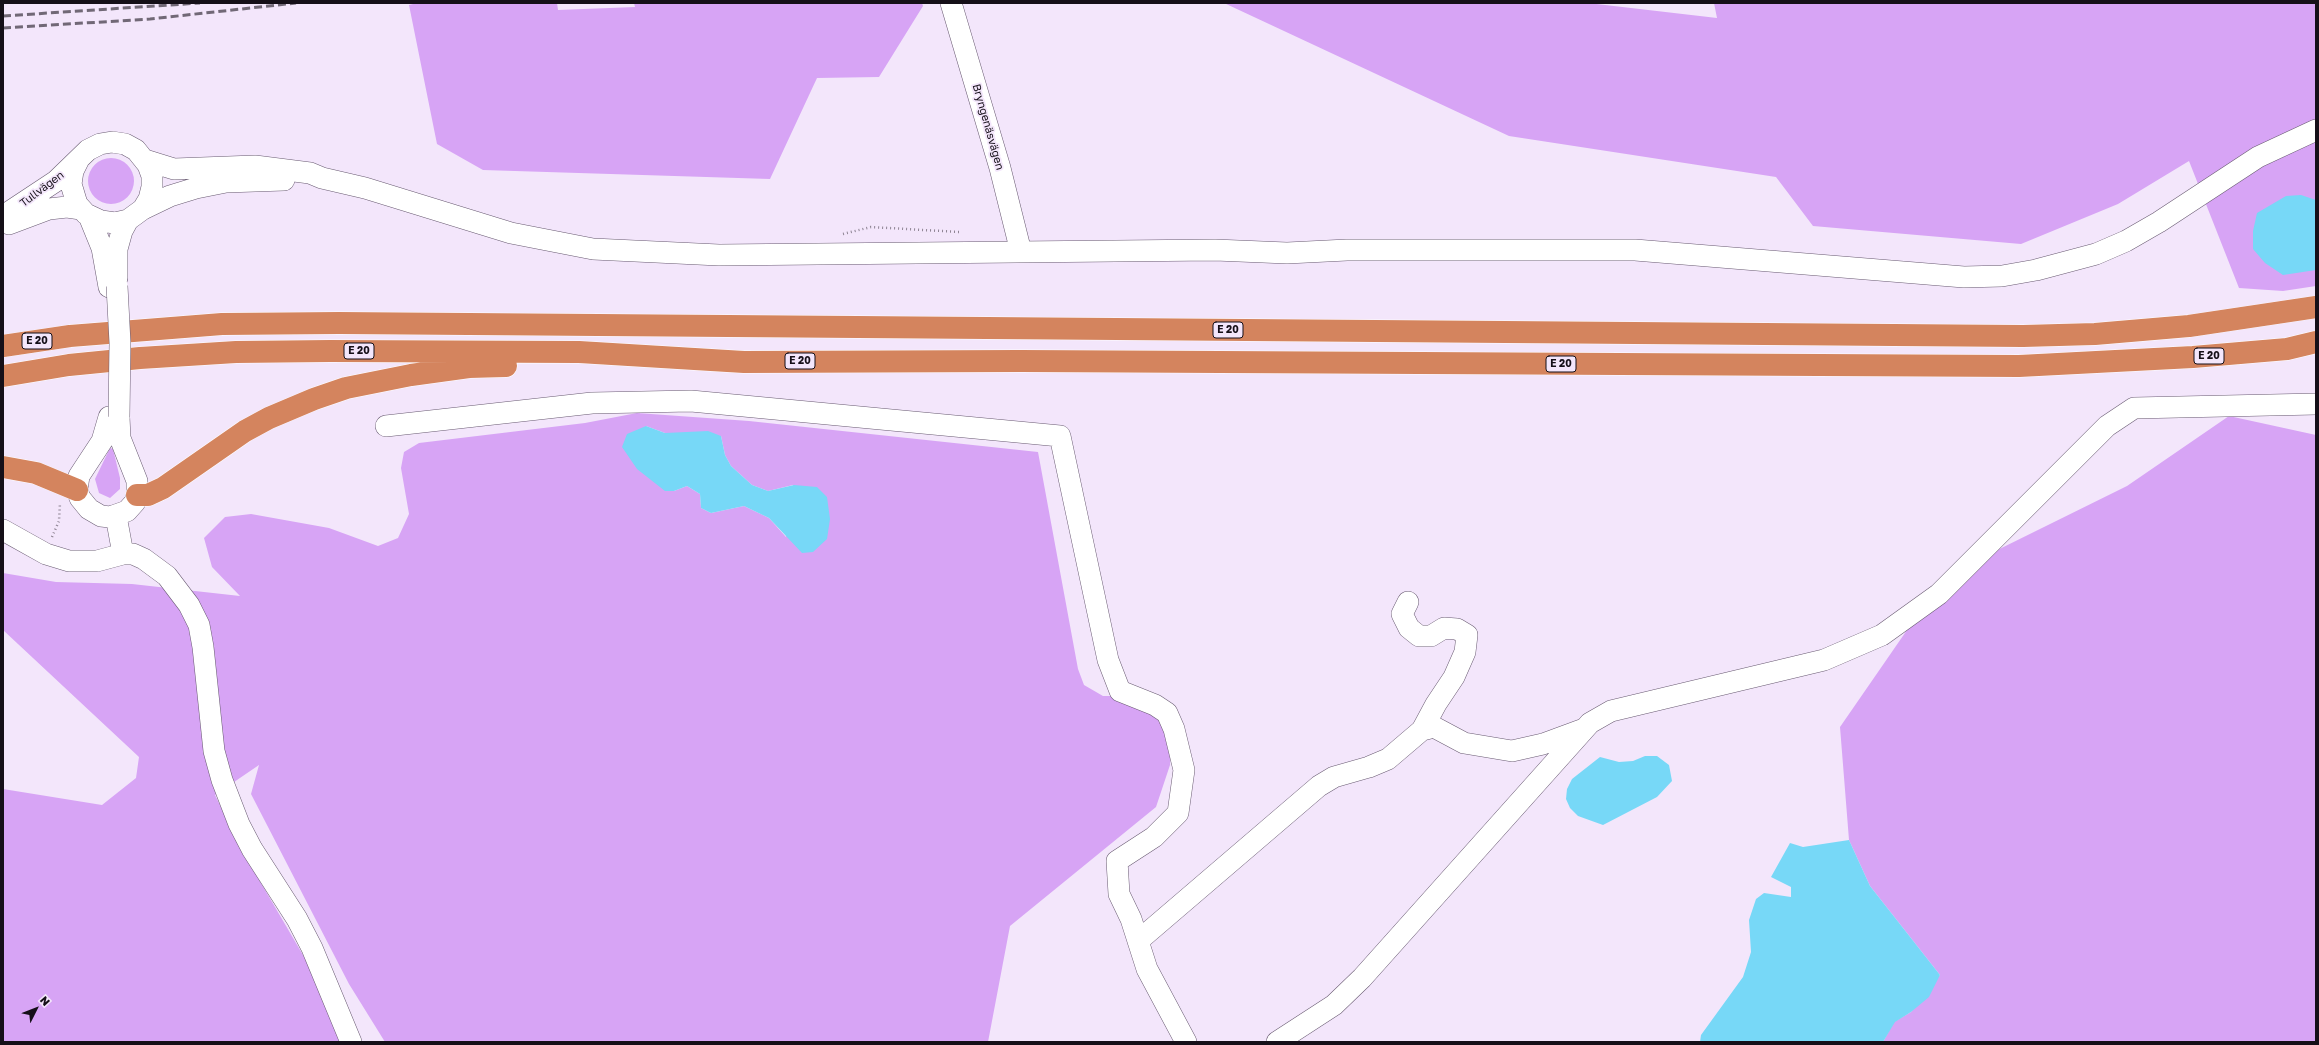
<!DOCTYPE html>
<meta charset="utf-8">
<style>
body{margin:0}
#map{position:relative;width:2319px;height:1045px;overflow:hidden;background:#f3e6fb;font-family:"Golos Text",sans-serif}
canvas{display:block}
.frame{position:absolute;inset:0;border:4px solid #150f18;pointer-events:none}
.north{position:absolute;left:16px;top:989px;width:40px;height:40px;-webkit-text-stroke:3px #f3e6fb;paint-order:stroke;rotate:48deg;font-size:11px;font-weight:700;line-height:16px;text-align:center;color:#150f18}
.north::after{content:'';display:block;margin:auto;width:14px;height:18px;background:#150f18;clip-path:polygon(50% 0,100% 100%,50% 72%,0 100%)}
</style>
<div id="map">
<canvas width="2319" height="1045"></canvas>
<div class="frame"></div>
<div class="north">N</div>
</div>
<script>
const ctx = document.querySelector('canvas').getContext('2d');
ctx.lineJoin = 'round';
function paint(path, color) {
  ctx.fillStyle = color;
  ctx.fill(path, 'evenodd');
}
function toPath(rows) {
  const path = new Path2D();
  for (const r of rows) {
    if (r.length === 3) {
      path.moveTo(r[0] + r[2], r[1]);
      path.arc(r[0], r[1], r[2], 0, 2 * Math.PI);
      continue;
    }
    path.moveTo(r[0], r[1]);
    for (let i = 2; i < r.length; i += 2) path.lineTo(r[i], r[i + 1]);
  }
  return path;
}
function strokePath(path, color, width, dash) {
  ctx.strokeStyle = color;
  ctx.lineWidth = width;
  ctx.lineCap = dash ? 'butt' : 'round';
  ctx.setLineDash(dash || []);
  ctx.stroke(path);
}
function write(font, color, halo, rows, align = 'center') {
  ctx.font = font + ' "Golos Text",sans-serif';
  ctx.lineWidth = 3.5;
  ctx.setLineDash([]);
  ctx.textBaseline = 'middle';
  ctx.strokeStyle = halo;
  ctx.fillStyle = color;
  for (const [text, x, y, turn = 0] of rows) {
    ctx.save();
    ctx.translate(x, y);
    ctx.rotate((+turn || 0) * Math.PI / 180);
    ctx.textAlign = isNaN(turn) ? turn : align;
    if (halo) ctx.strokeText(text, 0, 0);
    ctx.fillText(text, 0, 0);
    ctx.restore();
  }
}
paint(toPath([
 [417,3,557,3,558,10,635,7,634,3,922,3,923,6,879,77,817,78,770,179,483,170,437,144,409,5],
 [1224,3,1588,3,1717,18,1714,3,2316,3,2316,286,2283,291,2239,288,2189,161,2118,204,2021,244,1813,226,1776,177,1509,136],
 [111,181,23],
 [637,413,749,421,1038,452,1078,669,1084,685,1103,696,1116,696,1149,712,1164,725,1171,739,1170,765,1156,807,1010,926,988,1042,385,1042,349,984,251,794,259,765,215,795,247,859,310,967,340,1042,3,1042,3,789,102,805,136,778,139,757,3,630,3,573,56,582,132,584,240,596,212,567,204,538,225,517,251,514,329,528,378,546,398,538,409,514,401,468,404,452,419,443,585,423],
 [646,426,665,433,721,436,725,455,731,466,752,485,768,491,793,485,786,537,769,518,744,506,711,513,701,508,700,494,687,486,674,491],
 [2229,416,2316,435,2316,1042,1883,1042,1894,1022,1911,1012,1940,975,1870,886,1849,840,1840,727,1925,604,1961,568,2127,486],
 [110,448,113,449,120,478,120,489,110,498,99,493,95,479]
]), '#d7a4f5');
paint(toPath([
 [2301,195,2316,200,2316,270,2283,275,2265,263,2253,249,2253,231,2257,213,2286,196],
 [646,426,665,433,708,431,721,436,725,455,731,466,752,485,768,491,794,485,817,487,827,497,830,519,827,539,813,552,802,553,769,518,744,506,711,513,701,508,700,494,687,486,674,491,665,491,637,469,622,447,627,434],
 [1645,756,1657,756,1669,765,1672,781,1657,797,1603,825,1578,816,1570,808,1566,799,1567,789,1572,779,1600,757,1619,762,1633,761],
 [1849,840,1870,886,1940,975,1929,997,1911,1012,1895,1022,1883,1042,1700,1042,1701,1035,1743,977,1751,952,1749,920,1756,899,1764,893,1791,897,1791,887,1771,877,1790,843,1803,847]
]), '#77d8f7');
const minor = toPath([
 [951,3,1000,168,1021,252],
 [145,160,174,169,255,166,310,173,322,178,365,188,511,233,593,249,719,255,1215,250,1287,253,1347,250,1635,250,1964,277,2002,276,2036,270,2096,254,2126,241,2159,222,2258,157,2316,130],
 [143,209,170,196,196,188,226,182,284,180],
 [3,216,56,181,88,150,100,144,112,142,125,144,136,150,148,165,152,176,152,187,149,199,143,209,128,220,115,223,101,221,86,214,77,204,71,184,73,171,79,159],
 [89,216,102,248,109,287],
 [9,224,49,209,67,207,81,209],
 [117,278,117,249,122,231,128,220],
 [109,417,102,441,79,476,77,490,80,498,89,509,101,516,110,517,127,511,135,502,137,495,137,481,120,438,119,417],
 [386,426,592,403,691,401,1060,436,1108,660,1120,691,1155,705,1167,713,1174,729,1184,770,1178,813,1154,837,1117,861,1119,894,1131,919,1147,969,1186,1042],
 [116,516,123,554,133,554,144,559,167,576,189,605,199,625,203,647,214,751,222,780,239,824,252,849,297,919,312,948,351,1042],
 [3,530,46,554,69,561,97,561,123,554],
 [1408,602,1402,614,1409,628,1419,636,1431,636,1444,628,1457,629,1467,635,1465,652,1454,677,1436,704,1422,730],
 [1138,941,1319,786,1334,777,1369,767,1388,759,1422,730,1434,727,1464,743,1512,751,1543,744,1581,730],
 [1277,1042,1334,1005,1362,978,1590,723,1611,711,1824,660,1882,635,1939,594,2107,426,2134,408,2316,404]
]);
const highway = toPath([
 [3,346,70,336,222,324,339,323,2023,336,2095,334,2189,326,2316,307],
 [3,376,69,365,140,358,236,352,330,351,579,352,744,362,1020,361,2019,366,2193,357,2287,349,2316,342],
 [3,467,36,473,77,490],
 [137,495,148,495,163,488,245,431,269,418,314,399,346,388,411,375,469,367,506,366]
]);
strokePath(minor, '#695b72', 22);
strokePath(highway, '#fff', 23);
strokePath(toPath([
 [843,234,871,227,959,232],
 [52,537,59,521,60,503]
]), '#8e8493', 2.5, [1, 3]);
strokePath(minor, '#fff', 21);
strokePath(highway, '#d4845e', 22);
strokePath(toPath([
 [3,16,200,3],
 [3,28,150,19,296,3]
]), '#716876', 3, [8, 4]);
const minorBridge = toPath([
 [117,286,120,343,119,417]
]);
strokePath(minorBridge, '#695b72', 22, []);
strokePath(minorBridge, '#fff', 21);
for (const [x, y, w] of [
 [1228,330,30],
 [37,341,30],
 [359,351,30],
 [2209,356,30],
 [800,361,30],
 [1561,364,30]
]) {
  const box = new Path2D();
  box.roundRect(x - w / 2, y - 8, w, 16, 3);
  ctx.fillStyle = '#f3e6fb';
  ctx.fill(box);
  strokePath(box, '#150f18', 1);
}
write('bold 10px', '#150f18', null, [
 ["E 20",1228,330],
 ["E 20",37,341],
 ["E 20",359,351],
 ["E 20",2209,356],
 ["E 20",800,361],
 ["E 20",1561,364]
]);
write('11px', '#150f18', '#f3e6fb', [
 ["Bryngenäsvägen",988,127,74],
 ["Tullvägen",42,189,-37]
]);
</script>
